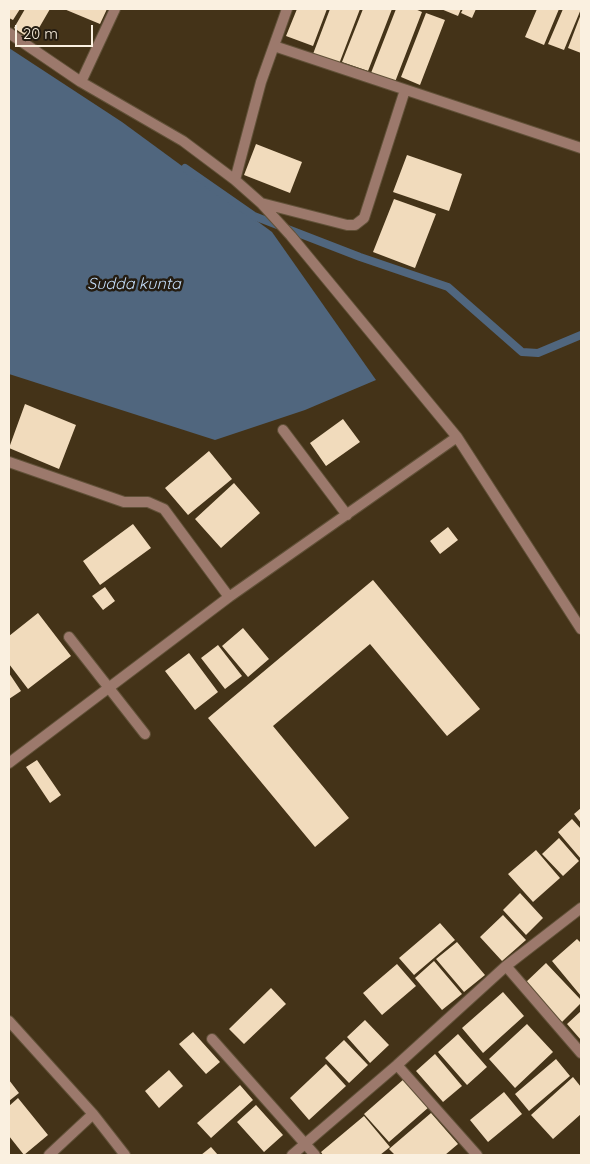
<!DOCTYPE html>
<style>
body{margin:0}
#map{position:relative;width:590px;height:1164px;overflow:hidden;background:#443318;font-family:Quicksand,sans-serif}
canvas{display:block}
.frame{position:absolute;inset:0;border:10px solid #faf0e0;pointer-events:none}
.scale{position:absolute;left:15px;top:25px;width:78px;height:22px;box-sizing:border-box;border:2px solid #faf0e0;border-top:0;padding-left:6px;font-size:15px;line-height:18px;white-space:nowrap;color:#faf0e0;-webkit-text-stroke:4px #241c11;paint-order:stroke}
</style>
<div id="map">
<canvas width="590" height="1164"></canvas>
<div class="frame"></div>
<div class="scale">20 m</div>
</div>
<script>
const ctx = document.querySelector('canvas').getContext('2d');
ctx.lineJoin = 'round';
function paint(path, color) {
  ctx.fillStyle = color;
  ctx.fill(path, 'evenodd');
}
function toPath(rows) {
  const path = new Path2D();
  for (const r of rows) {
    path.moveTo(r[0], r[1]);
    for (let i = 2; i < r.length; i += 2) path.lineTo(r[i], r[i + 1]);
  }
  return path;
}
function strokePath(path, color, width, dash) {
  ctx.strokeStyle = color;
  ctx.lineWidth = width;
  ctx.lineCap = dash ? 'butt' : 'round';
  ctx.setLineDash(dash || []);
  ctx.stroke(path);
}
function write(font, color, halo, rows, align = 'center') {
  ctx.font = font + ' Quicksand,sans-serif';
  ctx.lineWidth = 5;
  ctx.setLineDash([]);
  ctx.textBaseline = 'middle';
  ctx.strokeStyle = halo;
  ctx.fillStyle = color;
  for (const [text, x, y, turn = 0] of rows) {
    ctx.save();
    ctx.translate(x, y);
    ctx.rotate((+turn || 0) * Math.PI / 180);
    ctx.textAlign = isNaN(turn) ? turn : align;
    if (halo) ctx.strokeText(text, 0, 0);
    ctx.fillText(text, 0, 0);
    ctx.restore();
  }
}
paint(toPath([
 [9,48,122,122,272,232,376,380,305,410,215,440,9,374]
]), '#50667e');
strokePath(toPath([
 [185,168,254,216,360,257,448,287,522,352,538,353,581,335]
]), '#50667e', 8);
paint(toPath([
 [9,9,20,9,13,20,9,18],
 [25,9,50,9,32,40,14,28],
 [64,9,107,9,100,24],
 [297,9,327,9,313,46,286,36],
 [330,9,360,9,339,64,313,54],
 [363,9,392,9,368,71,342,62],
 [396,9,415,9,422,12,395,82,371,73],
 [441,9,461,9,458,16],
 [463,9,476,9,472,18,461,13],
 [537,9,559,9,544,45,525,37],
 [563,9,581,9,564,50,548,44],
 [426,13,445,20,420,85,401,77],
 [581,14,581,53,568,48],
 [256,144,302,162,290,193,244,175],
 [407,155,462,174,449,211,393,192],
 [394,199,436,214,415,268,373,252],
 [25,404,76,425,59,469,9,448],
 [343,419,360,442,326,466,310,443],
 [209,451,232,479,188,515,165,488],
 [234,483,260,513,221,548,195,519],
 [133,524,151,548,100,585,83,561],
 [448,527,458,540,440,554,430,541],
 [373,580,480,709,447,736,370,644,273,726,349,818,315,847,208,718],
 [105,587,115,601,103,610,92,596],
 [38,613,71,656,28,689,9,664,9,636],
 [243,628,269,659,248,677,222,646],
 [218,645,242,676,225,689,201,658],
 [189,653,218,692,195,710,165,671],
 [9,673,21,691,9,699],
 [37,760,61,795,50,803,26,767],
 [581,808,581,823,574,814],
 [572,819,581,829,581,859,558,832],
 [559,838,579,861,563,876,542,854],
 [536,850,560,878,533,902,508,874],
 [520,893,543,918,526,935,503,910],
 [503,915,526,940,502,961,480,937],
 [440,923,455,940,414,975,399,958],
 [577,939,581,943,581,996,552,961],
 [457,942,485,975,464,992,436,959],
 [434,961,462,994,442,1010,415,978],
 [546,963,581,1000,581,1003,562,1022,525,983],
 [397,964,416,986,382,1015,363,993],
 [271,988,286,1004,244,1044,229,1029],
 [503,992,524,1016,483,1053,462,1028],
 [581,1011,581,1040,567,1024],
 [365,1020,389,1045,370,1063,347,1037],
 [527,1024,553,1052,515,1088,489,1059],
 [193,1032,220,1062,206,1074,179,1044],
 [458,1034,487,1067,467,1085,438,1052],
 [344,1040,368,1065,349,1083,325,1058],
 [435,1054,462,1086,443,1102,416,1071],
 [556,1059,570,1076,529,1111,515,1094],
 [326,1064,346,1086,309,1120,290,1098],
 [169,1070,183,1086,159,1108,145,1091],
 [573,1077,581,1087,581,1114,553,1139,531,1115],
 [404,1079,429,1107,389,1142,364,1114],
 [9,1080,19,1093,9,1101],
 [240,1085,253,1100,211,1138,197,1123],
 [504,1092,522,1114,488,1142,470,1120],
 [18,1098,48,1135,24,1155,9,1136,9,1106],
 [256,1105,283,1135,264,1152,237,1122],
 [431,1113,458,1144,445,1155,395,1155,389,1149],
 [364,1116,390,1147,380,1155,323,1155,321,1152],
 [211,1147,218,1155,201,1155]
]), '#f1dbbc');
const minor = toPath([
 [287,9,261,82,235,180,261,203,291,236,457,437,581,629],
 [9,33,81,82,183,141,235,180],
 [274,46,581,148],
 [81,82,115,9],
 [261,203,347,225,355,225,364,218,405,90],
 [283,430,347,515],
 [9,462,124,502,148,502,164,509,229,597],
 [69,637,145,734],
 [9,763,229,597,457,437],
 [506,966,581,908],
 [9,1021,93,1114,125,1155],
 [212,1039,315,1155],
 [397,1065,477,1155],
 [49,1155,93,1114],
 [292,1155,397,1065,506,966,581,1053]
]);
strokePath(minor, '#615138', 12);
strokePath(minor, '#9c796c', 10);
write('italic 16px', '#c6dffb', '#241c11', [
 ["Sudda kunta",134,284]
]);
</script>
